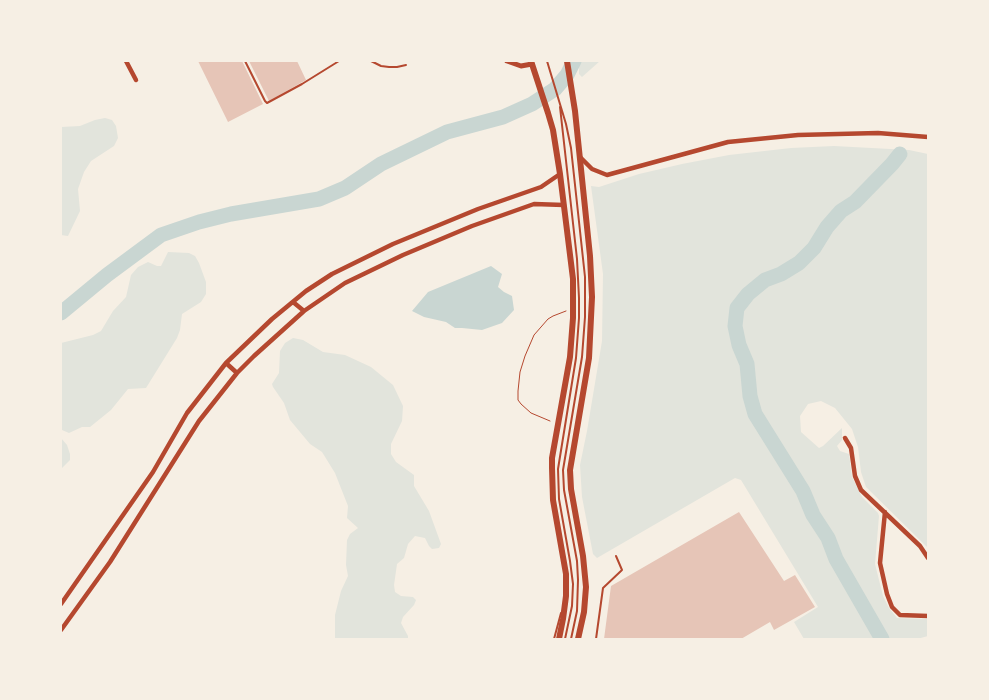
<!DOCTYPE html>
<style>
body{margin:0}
#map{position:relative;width:989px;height:700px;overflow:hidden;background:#f6efe4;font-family:"Noto Sans",sans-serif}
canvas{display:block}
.frame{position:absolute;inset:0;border:62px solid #f6efe4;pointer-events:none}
</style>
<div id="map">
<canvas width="989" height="700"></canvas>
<div class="frame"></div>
</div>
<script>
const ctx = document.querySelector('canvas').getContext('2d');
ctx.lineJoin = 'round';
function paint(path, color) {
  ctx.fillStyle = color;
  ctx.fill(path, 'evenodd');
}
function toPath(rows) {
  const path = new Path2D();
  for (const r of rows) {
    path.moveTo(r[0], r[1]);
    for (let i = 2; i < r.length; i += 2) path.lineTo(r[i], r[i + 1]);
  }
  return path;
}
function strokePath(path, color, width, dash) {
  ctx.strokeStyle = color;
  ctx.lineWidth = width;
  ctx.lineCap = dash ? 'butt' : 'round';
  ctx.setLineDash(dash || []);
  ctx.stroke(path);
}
paint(toPath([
 [579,61,600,61,582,77,579,74],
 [105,118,112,120,116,126,118,138,114,146,91,161,84,172,78,189,80,211,68,236,61,235,61,127,80,126,95,120],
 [834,146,909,150,928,154,928,548,866,487,861,472,858,447,852,429,835,408,821,401,808,404,800,416,801,432,819,448,823,446,842,428,842,440,837,446,840,451,849,454,852,477,862,497,878,513,879,516,875,564,883,596,889,608,897,618,928,619,928,636,917,639,804,639,794,622,818,607,741,480,735,478,597,558,593,554,582,497,580,465,587,431,602,341,603,274,591,186,599,187,639,174,682,164,729,155,791,148],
 [168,252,189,253,195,256,199,263,206,282,206,294,201,302,182,314,180,330,177,338,146,388,128,389,111,410,90,427,82,427,69,433,62,430,61,434,61,343,93,335,101,331,113,311,126,297,131,275,138,267,148,262,157,266,161,266],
 [293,338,303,340,323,352,345,355,371,367,393,385,403,406,402,421,391,444,391,454,396,462,414,475,414,486,429,511,441,544,439,548,432,549,429,546,425,538,415,536,408,544,404,558,397,564,394,585,395,592,401,596,413,597,416,600,414,605,403,617,401,623,408,636,408,639,335,639,335,615,341,591,348,576,346,565,347,540,350,534,358,528,347,518,348,506,335,473,322,452,310,444,290,420,284,403,273,387,272,384,279,373,280,351,285,343],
 [61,438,67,445,70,454,70,460,61,469]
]), '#e2e4dc');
paint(toPath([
 [491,266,502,274,498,287,504,292,512,296,514,310,502,323,482,330,462,328,455,328,446,322,424,317,412,311,428,292]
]), '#c9d6d2');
strokePath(toPath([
 [61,313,107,275,161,235,199,222,231,214,319,199,345,188,381,164,447,132,503,117,532,104,555,89,567,75,574,61],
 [882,639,836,559,828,538,813,515,803,491,755,414,750,396,747,364,739,345,735,326,737,308,748,294,765,280,781,274,799,263,814,248,827,227,841,211,855,202,892,164,900,154]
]), '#c9d6d2', 15);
paint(toPath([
 [198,61,242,61,263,104,228,122],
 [249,61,297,61,306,80,269,101],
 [739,512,784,581,795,575,815,607,774,630,770,622,741,639,604,639,611,586]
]), '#e6c5b7');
strokePath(toPath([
 [550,421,531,413,521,404,518,400,518,391,520,372,525,356,534,335,548,319,553,316,566,311]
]), '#b5482f', 1);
strokePath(toPath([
 [245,61,265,101,267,103,302,84,339,61],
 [371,61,381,66,389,67,397,67,406,65],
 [547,61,566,124,571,148,585,277,585,317,582,357,563,470,564,490,577,561,578,580,577,611,571,639],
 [560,107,577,259,579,298,579,318,576,358,558,469,559,499,570,561,573,584,572,606,565,639],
 [554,639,561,613],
 [596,639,603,588,622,570,616,556]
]), '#b5482f', 2);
strokePath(toPath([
 [126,61,136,80],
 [580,157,592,169,607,175,728,142,798,135,878,133,928,137],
 [293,302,304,311],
 [226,363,237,373],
 [845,438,851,448,855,476,861,490,920,546,928,558],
 [885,512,880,563,887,594,892,607,900,615,928,616],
 [61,604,153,472,187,413,226,363,272,319,306,291,332,274,393,244,478,209,541,187,560,174],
 [61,630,110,562,199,421,237,373,254,356,304,311,345,283,403,255,472,226,534,204,564,205]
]), '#b5482f', 4.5);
strokePath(toPath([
 [507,61,521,66,532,64]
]), '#b5482f', 5);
strokePath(toPath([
 [531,61,548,113,553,130,560,174,573,279,573,318,570,357,552,458,552,468,553,500,566,574,566,596,563,619,559,639],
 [567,61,575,111,590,256,592,297,589,358,570,470,571,489,583,556,586,587,584,612,578,639]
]), '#b5482f', 6);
</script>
